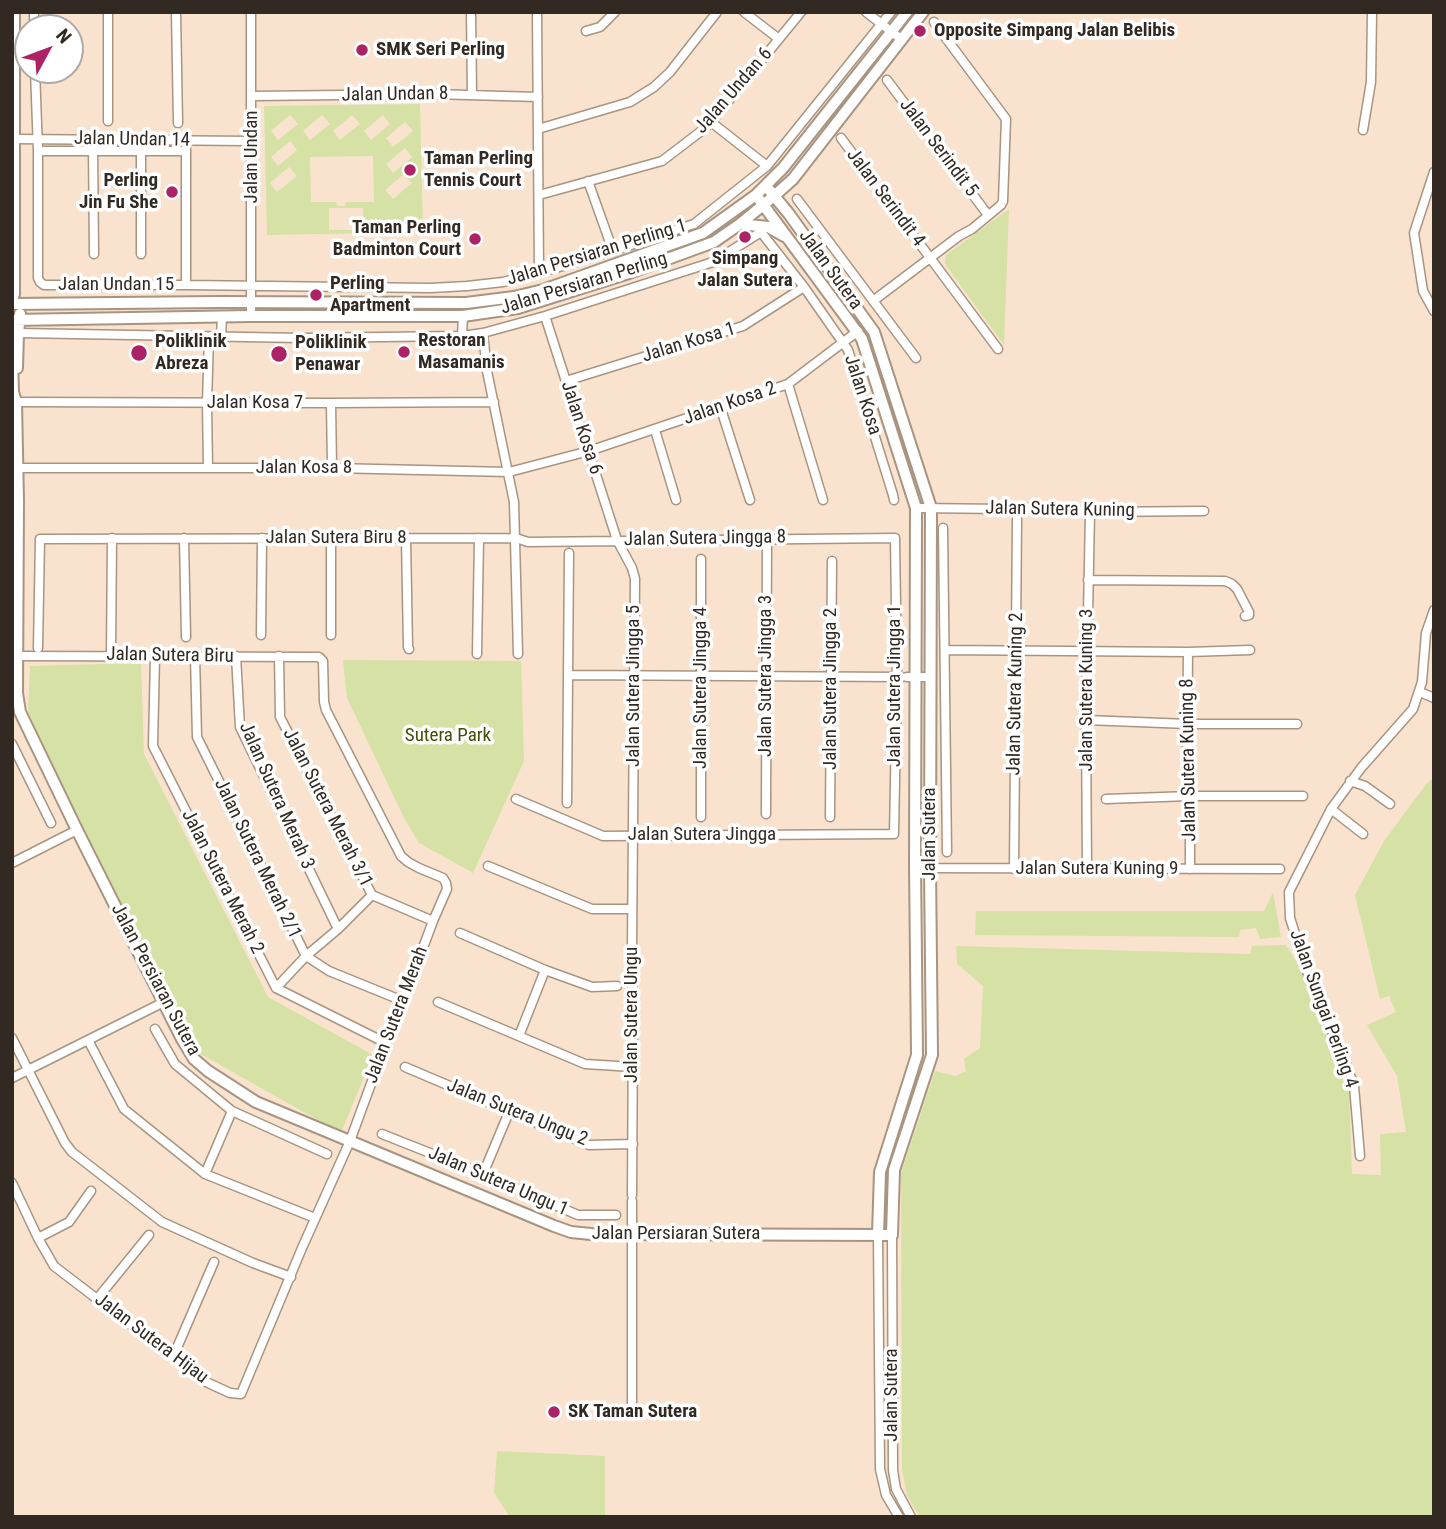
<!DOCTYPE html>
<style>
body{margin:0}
#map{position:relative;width:1446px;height:1529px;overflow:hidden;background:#f9e3ce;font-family:"Roboto Condensed",sans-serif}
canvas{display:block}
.frame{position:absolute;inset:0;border:14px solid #322a22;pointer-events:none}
.north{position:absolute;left:14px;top:14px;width:70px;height:70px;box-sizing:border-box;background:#fff;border:2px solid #adaaa7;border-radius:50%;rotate:49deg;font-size:19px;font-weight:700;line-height:28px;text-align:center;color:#322a22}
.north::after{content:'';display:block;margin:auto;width:24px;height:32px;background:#ac2365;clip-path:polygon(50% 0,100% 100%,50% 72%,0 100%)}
</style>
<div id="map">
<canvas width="1446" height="1529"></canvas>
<div class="frame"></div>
<div class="north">N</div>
</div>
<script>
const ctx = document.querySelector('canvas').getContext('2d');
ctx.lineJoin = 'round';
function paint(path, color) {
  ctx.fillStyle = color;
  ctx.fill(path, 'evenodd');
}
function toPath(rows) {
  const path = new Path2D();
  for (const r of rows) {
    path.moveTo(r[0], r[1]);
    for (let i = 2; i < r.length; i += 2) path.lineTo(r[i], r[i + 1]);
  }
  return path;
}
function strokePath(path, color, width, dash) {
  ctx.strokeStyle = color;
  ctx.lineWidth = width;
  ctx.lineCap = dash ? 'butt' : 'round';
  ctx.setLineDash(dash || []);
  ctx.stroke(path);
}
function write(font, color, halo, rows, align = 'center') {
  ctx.font = font + ' "Roboto Condensed",sans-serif';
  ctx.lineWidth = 7;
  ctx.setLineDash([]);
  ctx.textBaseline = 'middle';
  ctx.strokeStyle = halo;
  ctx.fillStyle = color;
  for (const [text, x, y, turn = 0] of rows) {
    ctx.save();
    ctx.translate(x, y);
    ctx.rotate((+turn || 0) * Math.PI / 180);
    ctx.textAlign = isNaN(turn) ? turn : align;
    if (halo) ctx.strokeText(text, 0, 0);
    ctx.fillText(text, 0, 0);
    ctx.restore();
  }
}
paint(toPath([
 [420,104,423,232,267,235,264,106],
 [290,115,298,124,278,140,271,131],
 [322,115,330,124,310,140,303,131],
 [352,115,360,124,340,140,333,131],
 [383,115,390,124,371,140,364,131],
 [405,122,413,131,393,147,386,138],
 [290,141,297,150,278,166,271,157],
 [405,148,412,157,393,173,386,164],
 [373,156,374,202,346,202,345,206,337,206,336,202,311,202,310,157],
 [289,167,297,176,277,192,270,183],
 [404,174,412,183,393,199,385,190],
 [329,208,363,208,363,230,329,230],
 [1009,209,1004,345,945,264,945,260,946,255],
 [343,660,521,661,524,761,473,873,419,843,404,818,347,698],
 [141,663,144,754,268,997,373,1055,341,1133,197,1052,65,792,28,712,30,666],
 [1434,778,1434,1517,920,1517,907,1495,902,1469,901,1173,935,1071,956,1076,966,1071,964,1059,980,1048,983,986,957,964,956,946,1250,954,1252,946,1286,945,1300,968,1349,1088,1352,1174,1381,1175,1380,1134,1406,1132,1397,1076,1367,1025,1396,1012,1389,996,1380,999,1355,895,1384,841,1427,783],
 [1273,892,1281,937,1260,939,1256,928,1240,930,1239,937,975,935,976,911,1264,911],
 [497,1451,605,1456,605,1517,510,1517,494,1493]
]), '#d6e1a6');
const street = toPath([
 [176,12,178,123],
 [251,12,251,316],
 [471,12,472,94],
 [537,12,539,273],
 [744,12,779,39],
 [866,12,901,39],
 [34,28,34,12],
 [586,31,600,27,615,12],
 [35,70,38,151,38,278,40,282,44,285,186,285,430,288,467,286,503,282,539,273,613,251,694,224,767,166,891,12],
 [887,80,988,215],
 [252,96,433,94,538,97],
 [108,121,108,12],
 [711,122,767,166],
 [538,129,630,102,654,87,670,72,717,12],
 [1363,130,1371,82,1372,12],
 [841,138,998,349],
 [14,139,251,141],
 [93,146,94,254],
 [186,148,186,285],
 [38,151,186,151],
 [1434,172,1414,233,1423,291,1434,311],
 [588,181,613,251],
 [539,195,662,161,700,132,711,122,801,12],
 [797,199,916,358],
 [141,254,141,146],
 [873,301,959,236,972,229,1001,205,1003,201,1006,119,934,22],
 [545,316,617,540,632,568,635,579,632,948,633,1025,632,1195],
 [18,333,302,338,462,336,483,333,545,316,713,262,761,232,804,287,848,350,893,495,894,500],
 [483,333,487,371,514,502,518,654],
 [462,336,463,316],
 [221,337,222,317],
 [566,381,743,326,804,287],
 [788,384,823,500],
 [16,402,331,403,494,402],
 [331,403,332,468],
 [720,406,750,500],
 [655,430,676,500],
 [16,468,332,468,509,472,589,451,788,384,858,331],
 [208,468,207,403,209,337],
 [916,508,1006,509,1043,507,1052,510,1090,512,1204,511],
 [943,528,947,852],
 [184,538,186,637],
 [406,538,408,647,409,649],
 [701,559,701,817],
 [1088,580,1225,581,1232,584,1237,589,1249,612,1249,615,1245,616],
 [261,635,262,538],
 [331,635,331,538],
 [38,648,40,539,516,538,528,542,895,538,897,677,894,834,603,836,516,799],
 [945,650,1188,652,1250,650],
 [1188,652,1187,761,1190,796,1190,869],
 [477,654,479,538],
 [111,655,112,538],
 [155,656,153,746,276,988,386,1043],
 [195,656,197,737,306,956,329,971,403,1001],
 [236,656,240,727,338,929],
 [279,656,280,717,372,895,433,921],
 [569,675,901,677],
 [907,677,930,677],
 [1420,692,1434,698],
 [1086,720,1188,724,1297,724],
 [12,744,51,823],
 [1350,781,1365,786,1390,804],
 [1106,799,1190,796,1303,796],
 [567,803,569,553],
 [1331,809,1363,834],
 [766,814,767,538],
 [830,817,832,561],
 [12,863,77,830],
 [915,864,930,868,1280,869],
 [488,866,592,909,632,909],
 [1014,869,1017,519],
 [1087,869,1086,720,1090,512],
 [460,933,545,970,592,987,617,986],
 [276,988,306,956,338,929,372,895],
 [438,1002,585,1064,633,1067],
 [155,1029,175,1064,232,1111,205,1174],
 [519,1036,545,970],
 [12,1038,65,1143,72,1152,162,1222,253,1263,291,1277],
 [88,1040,124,1109,205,1174,315,1218],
 [405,1067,589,1145,633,1144],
 [12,1078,164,1002],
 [232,1111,327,1154],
 [382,1134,483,1174,578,1215,616,1215],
 [1360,1156,1354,1086,1346,1064,1308,974,1290,918,1289,892,1331,809,1361,768,1413,709,1422,682,1426,633,1434,610],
 [483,1174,509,1112],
 [12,1183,38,1238,54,1266,204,1381,230,1393,241,1394,302,1248,350,1141,386,1043,403,1001,433,921,447,889,446,883,443,878,419,868,408,862,401,856,326,710,324,702,323,661,319,657,16,656],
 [878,1235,880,1469,886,1495,899,1517],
 [892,1235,893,1470,896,1489,911,1517],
 [38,1238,69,1222,91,1191],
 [97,1299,149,1235],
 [173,1357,214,1262],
 [632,1409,632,1201]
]);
const secondary = toPath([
 [756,195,862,339,916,508,915,864,917,1055,880,1172,878,1235],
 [740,224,768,227,784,236],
 [12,301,14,294,14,12],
 [12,304,219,302,466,303,514,297,543,290,703,233,756,195,783,168,907,12],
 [12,320,251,316,463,316,518,308,632,272,714,242,740,224,774,196,793,179,923,12],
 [12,359,13,392,16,402,18,501,17,693,20,712,77,830,182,1039,194,1059,208,1071,256,1102,554,1226,571,1232,591,1234,892,1235,894,1170,932,1055,930,868,931,508,874,332,789,214,766,186],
 [17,368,18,333,20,314]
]);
strokePath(street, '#a89481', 11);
strokePath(secondary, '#a89481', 14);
strokePath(street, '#fff', 8);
strokePath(secondary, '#fff', 10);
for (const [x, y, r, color] of [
 [920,31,7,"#ac2365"],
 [362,50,7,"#ac2365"],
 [410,170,7,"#ac2365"],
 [172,192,7,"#ac2365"],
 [745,237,7,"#ac2365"],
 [475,239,7,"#ac2365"],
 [316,295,7,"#ac2365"],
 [404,352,7,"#ac2365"],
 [139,353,9,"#ac2365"],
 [279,354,9,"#ac2365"],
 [554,1412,7,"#ac2365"]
]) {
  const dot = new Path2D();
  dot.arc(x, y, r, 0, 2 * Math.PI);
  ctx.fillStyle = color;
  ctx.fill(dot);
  strokePath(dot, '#fff', 2.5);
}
write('bold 19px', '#322a22', '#fff', [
 ["Opposite Simpang Jalan Belibis",934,31],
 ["SMK Seri Perling",376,50],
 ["Taman Perling",424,159],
 ["Tennis Court",424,181],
 ["Perling",158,181,"right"],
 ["Jin Fu She",158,203,"right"],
 ["Taman Perling",461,228,"right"],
 ["Badminton Court",461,250,"right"],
 ["Simpang",745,259,"center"],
 ["Jalan Sutera",745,281,"center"],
 ["Perling",330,284],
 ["Apartment",330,306],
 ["Restoran",418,341],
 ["Masamanis",418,363],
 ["Poliklinik",155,342],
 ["Abreza",155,364],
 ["Poliklinik",295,343],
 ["Penawar",295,365],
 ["SK Taman Sutera",568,1412]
], 'left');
write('19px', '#322a22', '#fff', [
 ["Jalan Undan 6",734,91,-49],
 ["Jalan Undan 8",395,95,-1],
 ["Jalan Undan 14",132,140,1],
 ["Jalan Serindit 5",938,148,53],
 ["Jalan Undan",252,157,-90],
 ["Jalan Serindit 4",885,198,53],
 ["Jalan Persiaran Perling 1",597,253,-17],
 ["Jalan Sutera",830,270,54],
 ["Jalan Persiaran Perling",584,284,-17],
 ["Jalan Undan 15",116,285],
 ["Jalan Kosa 1",689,343,-17],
 ["Jalan Kosa",862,395,72],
 ["Jalan Kosa 7",255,403],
 ["Jalan Kosa 2",730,404,-19],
 ["Jalan Kosa 6",581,428,72],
 ["Jalan Kosa 8",304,468],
 ["Jalan Sutera Kuning",1060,510,1],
 ["Jalan Sutera Biru 8",336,538],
 ["Jalan Sutera Jingga 8",705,539,-1],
 ["Jalan Sutera Biru",170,656,1],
 ["Jalan Sutera Jingga 3",766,676,-90],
 ["Jalan Sutera Jingga 5",634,686,-90],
 ["Jalan Sutera Jingga 1",895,686,-90],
 ["Jalan Sutera Jingga 4",701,688,-90],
 ["Jalan Sutera Jingga 2",831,689,-90],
 ["Jalan Sutera Kuning 3",1087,690,-90],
 ["Jalan Sutera Kuning 2",1016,694,-89],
 ["Jalan Sutera Kuning 8",1189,760,-91],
 ["Jalan Sutera Merah 3",276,796,66],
 ["Jalan Sutera Merah 3/1",327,808,63],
 ["Jalan Sutera",930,834,-90],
 ["Jalan Sutera Jingga",702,835],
 ["Jalan Sutera Merah 2/1",257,859,64],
 ["Jalan Sutera Kuning 9",1097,869],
 ["Jalan Sutera Merah 2",222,882,63],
 ["Jalan Persiaran Sutera",155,980,62],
 ["Jalan Sungai Perling 4",1323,1009,70],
 ["Jalan Sutera Merah",397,1015,-69],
 ["Jalan Sutera Ungu",632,1015,-90],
 ["Jalan Sutera Ungu 2",517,1113,22],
 ["Jalan Sutera Ungu 1",498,1182,23],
 ["Jalan Persiaran Sutera",676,1234],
 ["Jalan Sutera Hijau",151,1339,37],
 ["Jalan Sutera",892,1395,-90]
]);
write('19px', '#454e06', '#fff', [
 ["Sutera Park",448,736]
]);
</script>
